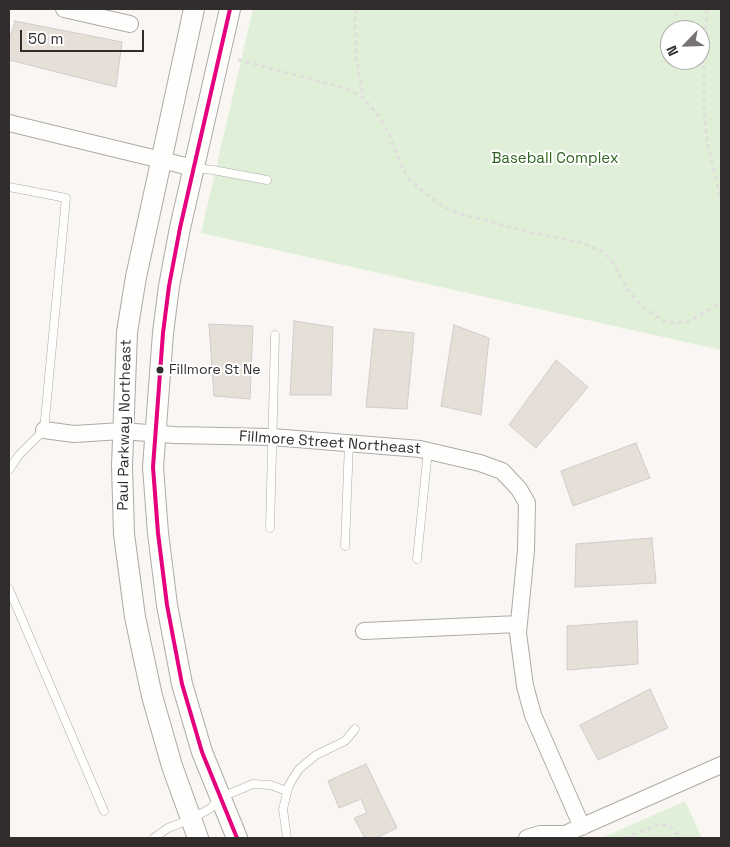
<!DOCTYPE html>
<style>
body{margin:0}
#map{position:relative;width:730px;height:847px;overflow:hidden;background:#faf6f4;font-family:"Space Grotesk",sans-serif}
canvas{display:block}
.frame{position:absolute;inset:0;border:10px solid #312d2c;pointer-events:none}
.north{position:absolute;left:660px;top:20px;width:50px;height:50px;box-sizing:border-box;background:#fff;border:1px solid #adabab;border-radius:50%;rotate:246deg;font-size:14px;font-weight:700;line-height:20px;text-align:center;color:#312d2c}
.north::after{content:'';display:block;margin:auto;width:18px;height:22px;background:#777372;clip-path:polygon(50% 0,100% 100%,50% 72%,0 100%)}
.scale{position:absolute;left:20px;top:30px;width:124px;height:22px;box-sizing:border-box;border:2px solid #312d2c;border-top:0;padding-left:6px;font-size:15px;line-height:18px;white-space:nowrap;color:#312d2c;-webkit-text-stroke:4px #fff;paint-order:stroke}
</style>
<div id="map">
<canvas width="730" height="847"></canvas>
<div class="frame"></div>
<div class="north">N</div>
<div class="scale">50 m</div>
</div>
<script>
const ctx = document.querySelector('canvas').getContext('2d');
ctx.lineJoin = 'round';
function paint(path, color) {
  ctx.fillStyle = color;
  ctx.fill(path, 'evenodd');
}
function toPath(rows) {
  const path = new Path2D();
  for (const r of rows) {
    path.moveTo(r[0], r[1]);
    for (let i = 2; i < r.length; i += 2) path.lineTo(r[i], r[i + 1]);
  }
  return path;
}
function strokePath(path, color, width, dash) {
  ctx.strokeStyle = color;
  ctx.lineWidth = width;
  ctx.lineCap = dash ? 'butt' : 'round';
  ctx.setLineDash(dash || []);
  ctx.stroke(path);
}
function write(font, color, halo, rows, align = 'center') {
  ctx.font = font + ' "Space Grotesk",sans-serif';
  ctx.lineWidth = 4;
  ctx.setLineDash([]);
  ctx.textBaseline = 'middle';
  ctx.strokeStyle = halo;
  ctx.fillStyle = color;
  for (const [text, x, y, turn = 0] of rows) {
    ctx.save();
    ctx.translate(x, y);
    ctx.rotate((+turn || 0) * Math.PI / 180);
    ctx.textAlign = isNaN(turn) ? turn : align;
    if (halo) ctx.strokeText(text, 0, 0);
    ctx.fillText(text, 0, 0);
    ctx.restore();
  }
}
paint(toPath([
 [253,9,721,9,721,350,201,233],
 [670,30,700,30,700,60,670,60],
 [685,801,702,838,602,838]
]), '#e0efd8');
const building = toPath([
 [15,21,122,42,116,87,9,60,9,41,15,21],
 [294,321,333,327,331,395,290,395,294,321],
 [209,324,253,326,250,399,214,396,209,324],
 [454,325,489,338,481,415,441,406,454,325],
 [374,329,414,333,407,409,366,407,374,329],
 [556,360,588,387,536,448,509,425,556,360],
 [636,443,650,478,573,506,561,471,636,443],
 [652,538,656,583,575,587,576,544,652,538],
 [637,621,638,664,567,670,567,626,637,621],
 [650,689,668,728,598,760,580,725,650,689],
 [366,764,397,828,376,838,365,838,354,818,367,813,361,799,339,808,328,781,366,764]
]);
paint(building, '#e5dfd8');
strokePath(building, '#cfccca', 1);
const service = toPath([
 [195,168,213,170,267,180],
 [9,187,66,198,44,430,19,455,9,470],
 [270,528,275,335],
 [345,546,349,443],
 [417,559,428,450],
 [9,589,104,811],
 [154,838,168,828,191,819,211,808,219,798,253,784,270,785,287,791],
 [287,838,283,809,289,785,299,769,316,755,345,741,355,729]
]);
const minor = toPath([
 [64,9,130,24],
 [9,123,194,168],
 [44,430,74,434,122,431,174,435,272,437,420,449,480,463,502,471,519,489,527,503,526,550,518,633,525,686,533,715,582,827],
 [364,631,518,624],
 [527,838,540,834,565,834,721,765]
]);
const tertiary = toPath([
 [194,9,136,277,127,332,122,466,124,534,135,617,152,696,172,766,198,838],
 [230,9,180,228,169,286,163,333,153,467,158,533,167,605,182,684,202,752,237,838]
]);
strokePath(service, '#adaaa8', 9);
strokePath(minor, '#adaaa8', 18);
strokePath(tertiary, '#adaaa8', 22);
strokePath(toPath([
 [357,9,355,20,356,56,363,97],
 [707,9,704,64,704,112,708,146,721,200],
 [676,16,678,9],
 [238,60,334,85,352,91,363,98,379,116,389,134,404,171,410,180,430,197,446,208,458,213,529,232,578,242,602,251,610,258,628,290,642,306,663,321,675,323,687,322,721,303],
 [625,838,657,825,669,825,681,838]
]), '#e0dedd', 3, [4, 4]);
strokePath(service, '#fefefd', 8);
strokePath(minor, '#fefefd', 16);
strokePath(tertiary, '#fefefd', 20);
strokePath(toPath([
 [230,9,180,228,169,286,163,333,153,467,158,533,167,605,182,684,202,752,237,838]
]), '#e5007d', 4);
for (const [x, y, r, color] of [
 [160,370,4.5,"#312d2c"]
]) {
  const dot = new Path2D();
  dot.arc(x, y, r, 0, 2 * Math.PI);
  ctx.fillStyle = color;
  ctx.fill(dot);
  strokePath(dot, '#fff', 2);
}
write('14px', '#312d2c', '#fff', [
 ["Fillmore St Ne",169,370]
], 'left');
write('15px', '#2f6520', '#fff', [
 ["Baseball Complex",555,159]
]);
write('15px', '#312d2c', '#fff', [
 ["Paul Parkway Northeast",125,425,-89],
 ["Fillmore Street Northeast",330,443,4]
]);
</script>
